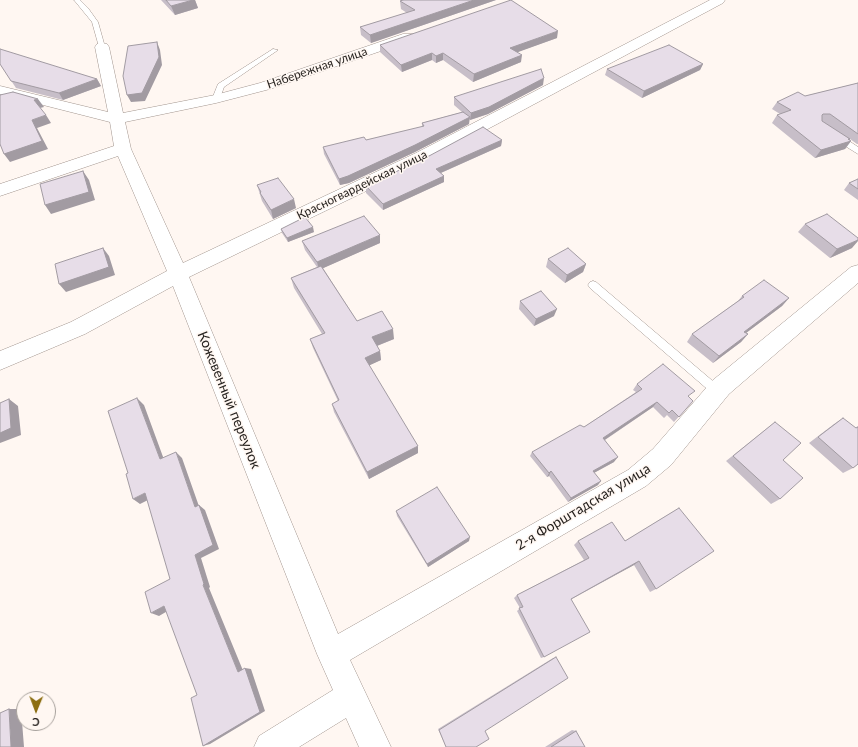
<!DOCTYPE html>
<meta charset="utf-8">
<style>
body{margin:0}
#map{position:relative;width:858px;height:747px;overflow:hidden;background:#fff7f2;font-family:Lato,sans-serif}
canvas{display:block}
.north{position:absolute;left:16px;top:691px;width:40px;height:40px;box-sizing:border-box;background:#fff7f2;border:1px solid #a7a19c;border-radius:50%;rotate:181deg;font-size:11px;font-weight:700;line-height:16px;text-align:center;color:#231f1c}
.north::after{content:'';display:block;margin:auto;width:14px;height:18px;background:#8c6e11;clip-path:polygon(50% 0,100% 100%,50% 72%,0 100%)}
</style>
<div id="map">
<canvas width="858" height="747"></canvas>
<div class="north">С</div>
</div>
<script>
const ctx = document.querySelector('canvas').getContext('2d');
ctx.lineJoin = 'round';
function toPath(rows) {
  const path = new Path2D();
  for (const r of rows) {
    path.moveTo(r[0], r[1]);
    for (let i = 2; i < r.length; i += 2) path.lineTo(r[i], r[i + 1]);
  }
  return path;
}
function strokePath(path, color, width, dash) {
  ctx.strokeStyle = color;
  ctx.lineWidth = width;
  ctx.lineCap = dash ? 'butt' : 'round';
  ctx.setLineDash(dash || []);
  ctx.stroke(path);
}
function paint(path, color) {
  ctx.fillStyle = color;
  ctx.fill(path, 'evenodd');
}
function write(font, color, halo, rows, align = 'center') {
  ctx.font = font + ' Lato,sans-serif';
  ctx.lineWidth = 3;
  ctx.setLineDash([]);
  ctx.textBaseline = 'middle';
  ctx.strokeStyle = halo;
  ctx.fillStyle = color;
  for (const [text, x, y, turn = 0] of rows) {
    ctx.save();
    ctx.translate(x, y);
    ctx.rotate((+turn || 0) * Math.PI / 180);
    ctx.textAlign = isNaN(turn) ? turn : align;
    if (halo) ctx.strokeText(text, 0, 0);
    ctx.fillText(text, 0, 0);
    ctx.restore();
  }
}
const lane = toPath([
 [74,0,80,0,88,8,98,22,105,47,104,48,99,47,92,22,74,0],
 [273,49,278,50,224,87,219,101,213,101,212,99,218,84,273,49],
 [834,135,840,135,858,147,858,154,834,139,834,135],
 [593,281,596,282,721,388,723,391,721,394,717,396,713,394,590,288,588,285,590,282,593,281]
]);
const street = toPath([
 [710,0,725,0,723,3,428,161,189,277,338,634,628,470,653,449,713,380,851,267,858,265,858,283,729,394,671,465,646,486,350,660,391,747,359,747,346,718,299,747,254,747,259,736,333,690,317,654,173,286,85,334,0,370,0,351,71,322,167,271,118,156,0,196,0,184,114,146,110,122,0,94,0,86,108,112,95,47,97,44,102,43,107,44,109,47,123,113,215,95,260,83,403,34,413,34,415,37,413,40,270,89,216,103,125,122,131,149,183,263,416,153,710,0]
]);
strokePath(lane, '#a2958e', 1);
strokePath(street, '#a2958e', 1);
paint(lane, '#fff');
paint(street, '#fff');
paint(toPath([
 [161,0,195,0,198,8,175,15],
 [403,0,496,0,371,43,361,35,360,27,407,13,401,9,400,1],
 [557,38,517,52,521,62,473,82,443,60,436,63,432,60,402,72,380,52,380,45],
 [0,64,97,79,101,86,63,100,16,88],
 [703,64,700,70,642,98,605,75,607,69],
 [858,83,858,144,857,144,850,139,849,140,851,141,845,149,815,158,772,123,777,115,780,114,772,109,777,102,805,96],
 [543,85,488,114,470,120,469,119,469,124,415,152,349,183,340,185,324,154,323,147,366,140,422,127,422,123,462,112,454,105,454,97],
 [502,140,501,146,441,173,444,176,444,182,383,210,366,193,366,186],
 [858,179,858,200,844,190,849,183],
 [257,185,296,208,273,219,262,201],
 [805,224,852,248,830,258,798,232],
 [281,229,314,232,288,242,282,233],
 [302,241,380,243,323,268,357,321,394,339,377,346,380,351,381,360,369,365,418,453,369,479,334,412,332,404,338,401,313,348,310,339,322,334,294,288,291,278,317,267,305,250],
 [548,259,586,264,583,272,565,283,546,267],
 [742,296,789,298,782,306,746,333,748,334,741,342,713,363,687,342,692,334,738,301],
 [520,301,554,316,534,326,519,309],
 [637,384,689,397,693,401,674,422,667,415,664,418,653,407,605,440,614,462,594,473,598,485,568,502,549,476,547,477,530,456,532,452,584,427,636,392,633,390],
 [843,418,855,428,858,426,858,464,853,468,843,473,809,443,834,424],
 [775,422,783,460,780,499,771,504,726,461],
 [679,508,656,589,650,592,634,565,572,599,544,657,541,658,517,611,520,608,514,598,517,595,584,560,574,545,578,541,625,541],
 [396,511,469,541,428,567,397,516],
 [556,657,446,747,438,729,553,658],
 [572,730,576,731,585,747,545,747]
]), '#c7bec8');
paint(toPath([
 [193,0,195,0,198,8,175,15,171,6],
 [474,0,496,0,371,43,370,35],
 [558,31,557,38,510,55,510,48],
 [157,42,160,50,162,65,145,101,131,102,127,95],
 [432,53,432,60,402,72,401,65],
 [443,53,443,60,436,63,436,56],
 [522,55,521,62,473,82,474,74],
 [703,64,700,70,642,98,644,91],
 [544,78,543,85,488,114,470,120,471,113],
 [97,79,101,86,63,100,59,93],
 [38,99,44,107,40,108,34,100],
 [46,115,51,123,37,128,48,149,10,162,4,154,32,120],
 [470,117,469,124,415,152,349,183,340,185,339,179],
 [848,139,850,139,848,142,851,141,845,149,815,158,821,150],
 [502,140,501,146,436,175,436,169],
 [83,171,89,180,95,200,51,214,45,205],
 [444,176,444,182,383,210,383,204],
 [294,199,296,208,273,219,271,210],
 [313,227,314,232,288,242,287,238],
 [380,235,380,243,319,270,317,262],
 [858,240,858,241,852,248,830,258,837,249],
 [103,248,109,256,115,275,66,292,59,284],
 [586,264,583,272,565,283,567,275],
 [789,298,782,306,738,339,744,332],
 [557,309,554,316,534,326,536,319],
 [393,329,394,339,374,347,372,337],
 [748,334,741,342,713,363,719,356],
 [380,351,381,360,366,367,365,358],
 [137,398,144,405,166,465,160,459],
 [9,399,18,406,21,435,0,443,0,433],
 [657,402,653,407,600,443,603,438],
 [418,446,418,453,369,479,367,472],
 [176,452,182,458,201,512,195,507],
 [618,457,614,462,590,475,593,471],
 [551,471,549,476,547,477,549,473],
 [601,481,598,485,568,502,571,498],
 [145,493,152,498,140,504,133,499],
 [199,505,205,510,219,549,201,558,210,587,209,588,244,673,238,672,203,585,195,555],
 [470,537,469,541,428,567,427,564],
 [639,561,634,565,567,601,571,599],
 [164,606,171,609,159,616,151,613],
 [245,668,251,669,265,711,210,744,203,746],
 [9,709,21,709,24,747,11,747]
]), '#a29ba2');
const building = toPath([
 [166,0,193,0,171,6,166,0],
 [403,0,474,0,370,35,360,27,415,10,400,1,403,0],
 [511,0,558,31,510,48,522,55,474,74,443,53,436,56,432,53,401,65,380,45,511,0],
 [157,42,159,57,142,93,127,95,123,76,128,46,157,42],
 [669,45,703,64,644,91,607,69,669,45],
 [0,49,97,79,59,93,11,81,0,64,0,49],
 [541,69,544,78,489,107,471,113,454,97,541,69],
 [858,83,858,134,830,114,823,114,822,115,822,121,850,139,848,139,851,141,821,150,777,115,791,110,777,102,798,92,805,96,858,83],
 [13,92,38,99,34,100,46,115,32,120,42,141,4,154,0,144,0,95,13,92],
 [463,112,470,117,415,145,348,176,339,179,323,147,364,137,366,140,424,126,422,123,463,112],
 [483,127,502,140,436,169,444,176,383,204,366,186,429,156,483,127],
 [83,171,89,192,45,205,40,184,83,171],
 [278,178,294,199,271,210,260,193,261,192,257,185,278,178],
 [858,179,858,189,849,183,858,179],
 [827,214,858,238,858,240,837,249,805,224,827,214],
 [364,216,380,235,317,262,302,241,364,216],
 [305,217,313,227,287,238,281,229,305,217],
 [103,248,109,267,59,284,55,264,103,248],
 [568,248,586,264,567,275,548,259,568,248],
 [321,266,357,321,382,311,393,329,372,337,380,351,365,358,418,446,367,472,332,404,339,400,310,339,325,333,291,278,321,266],
 [764,280,789,298,744,332,748,334,719,356,692,334,744,297,742,296,764,280],
 [541,291,557,309,536,319,520,301,541,291],
 [663,364,695,391,688,396,693,401,679,417,672,410,669,413,657,402,603,438,618,457,593,471,601,481,571,498,551,471,549,473,532,452,580,425,584,427,642,389,637,384,663,364],
 [137,398,160,459,176,452,195,507,199,505,213,545,195,555,204,584,203,585,238,672,245,668,260,712,203,746,191,698,197,695,164,606,151,613,145,592,170,579,145,493,133,499,126,474,128,473,108,411,137,398],
 [9,399,11,428,0,433,0,403,9,399],
 [843,418,856,428,858,427,858,464,853,468,818,437,843,418],
 [775,422,801,443,783,460,803,478,780,499,733,456,775,422],
 [437,487,470,537,427,564,396,511,437,487],
 [679,508,714,551,656,589,639,561,571,599,590,632,544,657,519,608,523,607,517,595,589,558,578,541,612,522,625,541,679,508],
 [556,657,568,678,485,731,489,739,476,747,446,747,439,730,556,657],
 [9,709,11,747,0,747,0,713,9,709],
 [576,731,585,747,551,747,576,731]
]);
paint(building, '#e7dde8');
strokePath(building, '#a29ba2', 1);
write('12px', '#231f1c', '#fff7f2', [
 ["Набережная улица",317,68,-19],
 ["Красногвардейская улица",362,185,-26]
]);
write('14px', '#231f1c', '#fff7f2', [
 ["Кожевенный переулок",229,400,68],
 ["2-я Форштадская улица",583,507,-31]
]);
</script>
